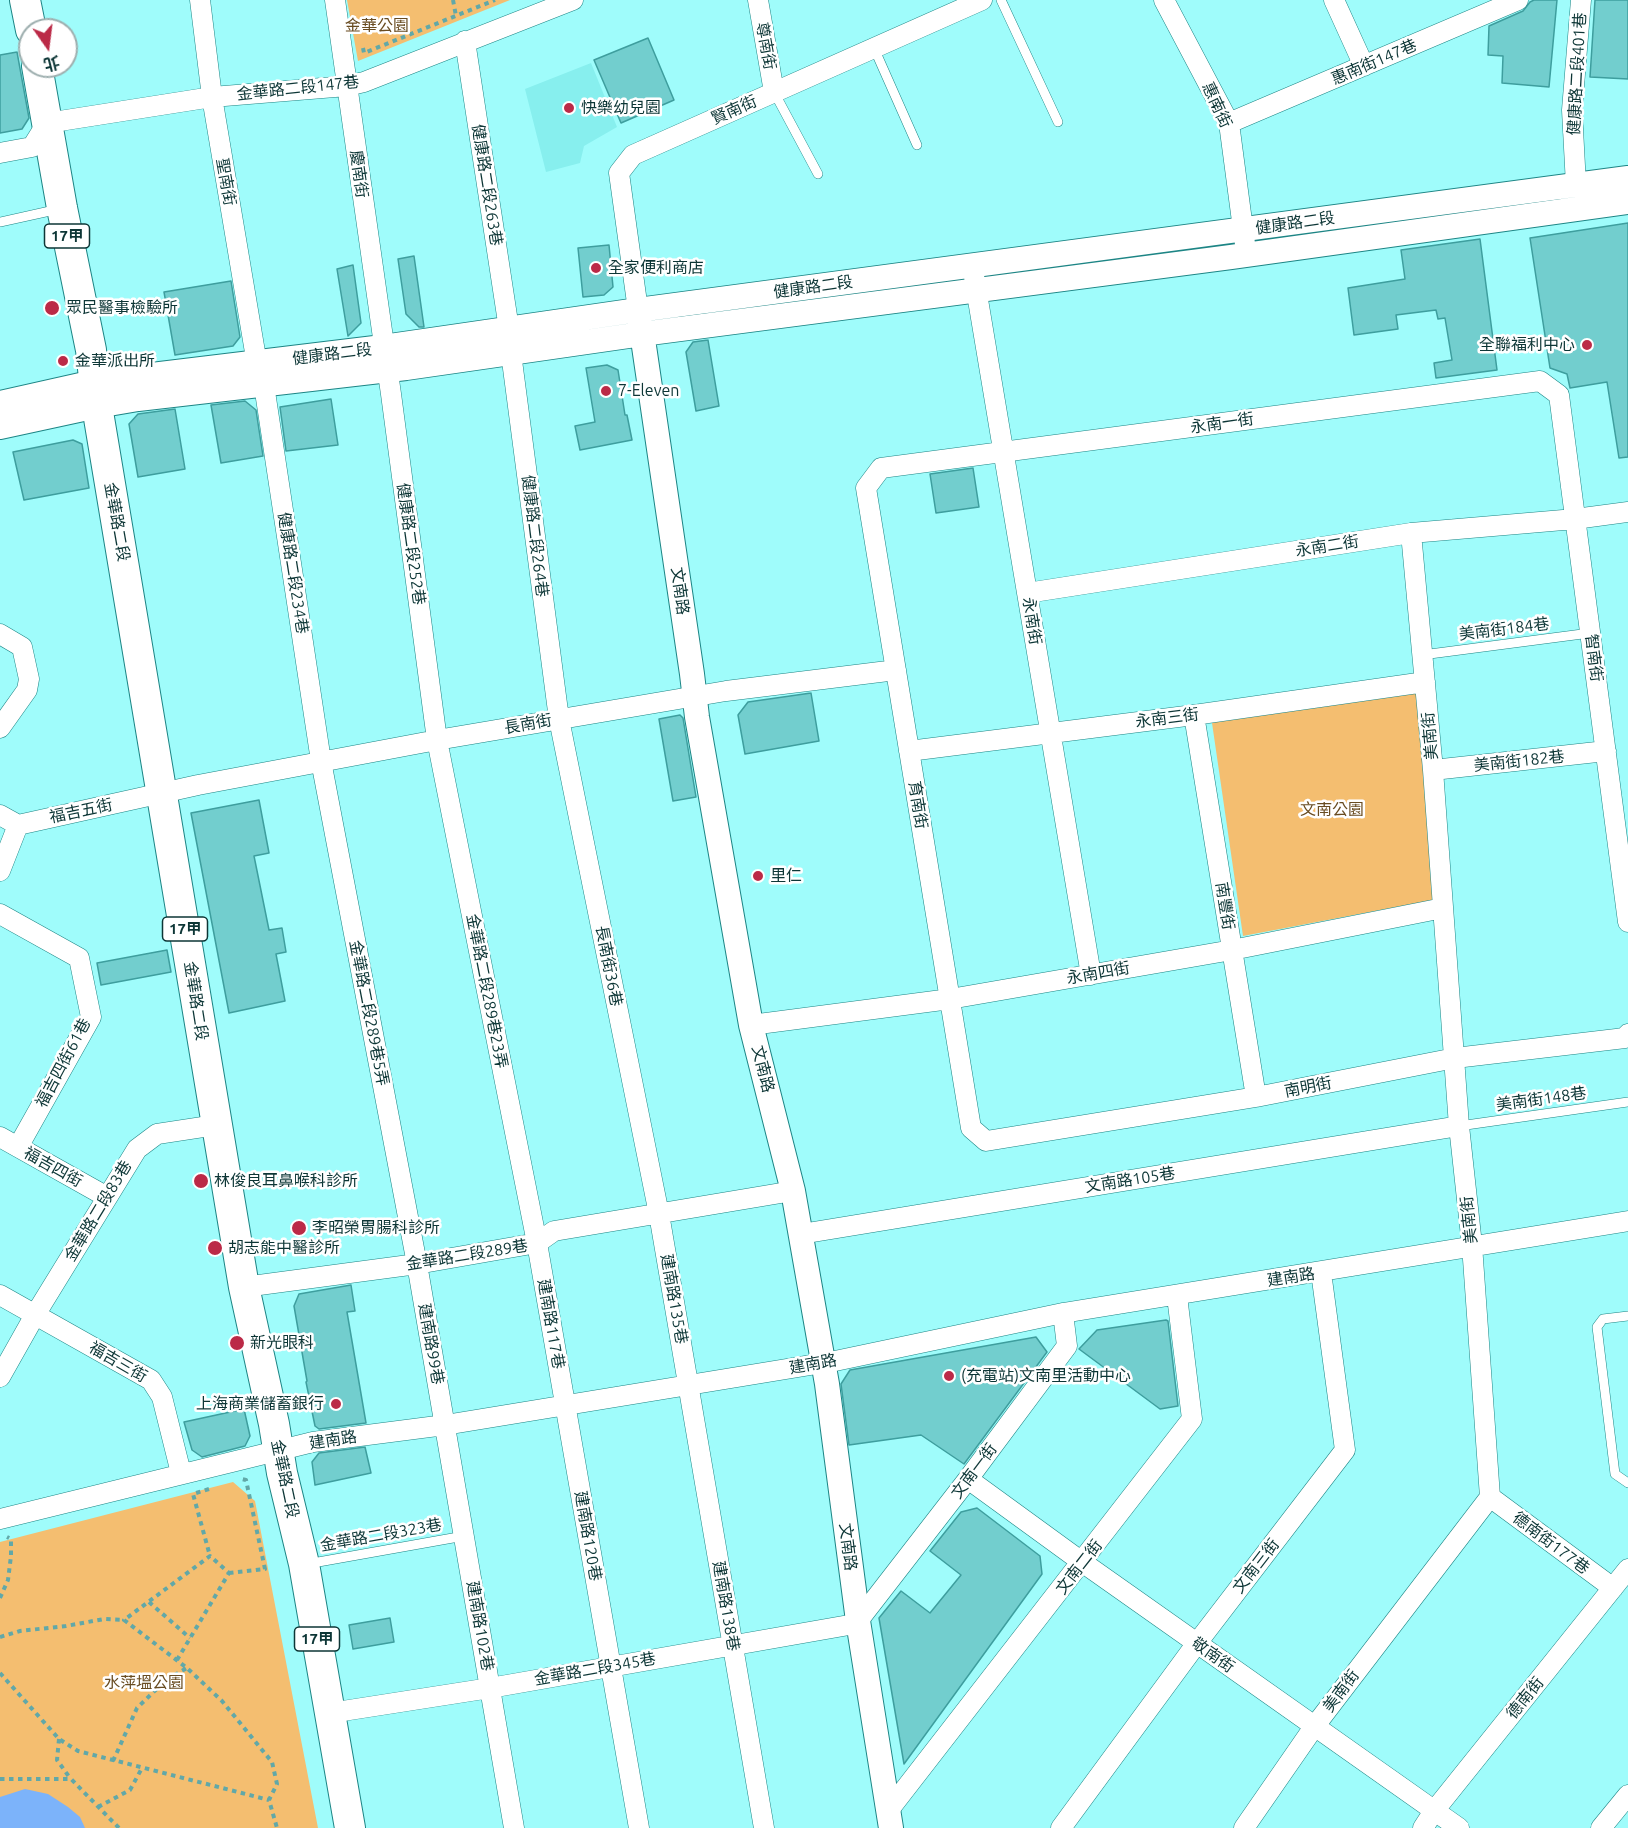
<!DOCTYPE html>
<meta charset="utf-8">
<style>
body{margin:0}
#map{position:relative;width:1628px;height:1828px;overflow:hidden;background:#9ffcfb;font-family:Ubuntu,"Noto Sans TC",sans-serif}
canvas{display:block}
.north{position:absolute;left:18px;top:18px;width:60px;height:60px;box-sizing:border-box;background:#fff;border:2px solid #9eafaf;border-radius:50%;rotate:166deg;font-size:16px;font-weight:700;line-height:24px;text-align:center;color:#0d3636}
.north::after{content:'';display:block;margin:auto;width:21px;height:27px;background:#bb2a47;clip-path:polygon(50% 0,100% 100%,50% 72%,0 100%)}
</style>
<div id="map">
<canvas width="1628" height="1828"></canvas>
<div class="north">北</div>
</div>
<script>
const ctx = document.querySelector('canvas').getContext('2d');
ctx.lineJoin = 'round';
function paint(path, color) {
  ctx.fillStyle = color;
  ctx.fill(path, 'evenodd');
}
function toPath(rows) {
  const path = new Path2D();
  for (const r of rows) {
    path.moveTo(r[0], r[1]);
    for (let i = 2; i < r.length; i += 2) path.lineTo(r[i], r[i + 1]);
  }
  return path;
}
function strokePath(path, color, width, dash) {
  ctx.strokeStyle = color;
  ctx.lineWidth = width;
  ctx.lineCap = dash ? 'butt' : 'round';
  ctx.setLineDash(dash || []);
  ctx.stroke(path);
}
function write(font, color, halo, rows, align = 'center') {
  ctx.font = font + ' Ubuntu,"Noto Sans TC",sans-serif';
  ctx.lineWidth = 5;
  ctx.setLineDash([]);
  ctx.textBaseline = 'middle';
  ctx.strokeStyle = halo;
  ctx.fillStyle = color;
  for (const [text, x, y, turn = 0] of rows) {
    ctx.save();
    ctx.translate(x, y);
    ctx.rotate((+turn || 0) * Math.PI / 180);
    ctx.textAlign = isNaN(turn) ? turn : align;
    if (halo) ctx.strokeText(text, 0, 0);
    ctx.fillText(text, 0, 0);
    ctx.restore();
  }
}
paint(toPath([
 [591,63,617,127,584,146,580,163,546,172,525,89]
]), '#87efee');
paint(toPath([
 [347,0,510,0,358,61],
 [1432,690,1444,898,1243,936,1211,716],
 [233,1482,255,1501,318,1828,0,1828,0,1542]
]), '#f4be70');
paint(toPath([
 [25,1789,48,1794,68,1807,80,1817,85,1828,0,1828,0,1797]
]), '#7cb3fa');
const building = toPath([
 [1534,0,1557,0,1549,87,1502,83,1503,56,1488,55,1489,26,1523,11,1530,2,1534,0],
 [1595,0,1628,0,1628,79,1590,77,1595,0],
 [648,38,674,100,621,123,594,60,648,38],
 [17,52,29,118,22,129,0,133,0,55,17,52],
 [1628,223,1628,457,1619,458,1607,382,1570,388,1567,374,1550,368,1530,238,1628,223],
 [1480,239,1497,370,1436,378,1434,363,1452,360,1445,318,1438,319,1436,310,1396,315,1398,329,1354,335,1348,288,1405,279,1401,250,1480,239],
 [609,245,613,287,604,295,583,297,578,248,609,245],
 [414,256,424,327,419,327,406,314,398,259,414,256],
 [353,265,361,323,348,336,337,269,353,265],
 [231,281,240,337,233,346,175,355,164,292,231,281],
 [708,340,719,406,696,411,686,352,693,342,708,340],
 [607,365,618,370,625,415,627,415,632,440,580,450,575,426,595,422,586,368,607,365],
 [331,399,338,445,286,451,280,407,331,399],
 [245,401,256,410,263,456,221,463,211,405,245,401],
 [175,409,185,469,138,477,129,424,138,414,175,409],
 [73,440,82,444,89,488,24,500,13,452,73,440],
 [973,468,979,507,936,513,930,474,973,468],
 [811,693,819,741,745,754,738,715,748,702,811,693],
 [680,715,683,718,696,797,673,801,659,719,680,715],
 [259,800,269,853,254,856,269,930,282,928,286,952,276,954,285,1001,229,1013,191,813,259,800],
 [167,950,171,972,101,985,97,963,167,950],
 [351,1285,355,1311,347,1312,366,1423,319,1429,315,1426,306,1382,307,1381,294,1306,299,1294,351,1285],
 [1166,1320,1168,1321,1178,1406,1160,1409,1079,1349,1097,1330,1166,1320],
 [1036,1337,1047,1352,964,1464,921,1435,849,1445,841,1384,850,1370,1036,1337],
 [244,1409,250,1436,245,1446,202,1457,192,1450,184,1422,244,1409],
 [365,1447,371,1473,315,1485,312,1462,319,1453,365,1447],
 [977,1508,1040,1556,1042,1574,904,1764,879,1618,901,1591,930,1613,961,1575,930,1551,961,1512,977,1508],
 [390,1618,394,1642,353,1649,349,1625,390,1618]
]);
paint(building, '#72cece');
strokePath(building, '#3e9e9e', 1.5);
const service = toPath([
 [1001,0,1058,122],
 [874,48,917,145],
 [774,92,818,174],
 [0,222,59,209],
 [1422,655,1590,633],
 [1459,1126,1628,1102],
 [1628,1316,1603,1319,1597,1327,1615,1474,1628,1483],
 [307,1564,464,1536]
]);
const minor = toPath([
 [200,0,212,97,257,364],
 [335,0,391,394,437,740,537,1243,639,1828],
 [758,0,774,92],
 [1164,0,1229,123,1245,244],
 [1334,0,1364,66],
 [465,41,509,329],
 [1229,123,1518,0],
 [0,153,32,147,47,123,212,97,347,86,364,82,573,0],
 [1576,185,1572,110,1581,0],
 [974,276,1091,975],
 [638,310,619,173,633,155,982,0],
 [511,353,559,719,659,1214,764,1828],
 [264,385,321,761,417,1264,514,1828],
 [1027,593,1411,533,1575,519,1628,512],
 [0,634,22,647,29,679,27,690,0,728],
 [1194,715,1256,1097],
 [909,751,1194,715,1425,682],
 [1433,770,1606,751],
 [0,815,18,825,198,785,437,740,726,691,896,670],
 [0,871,18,825],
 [0,914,79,958,91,1017,18,1147],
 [1628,922,1559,395,1540,381,881,468,866,488,971,1128,986,1141,1256,1097,1455,1058,1625,1038,1628,1034],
 [751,1025,950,999,1232,950,1443,908],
 [0,1137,107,1197],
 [801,1234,1459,1126],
 [244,1287,417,1264,537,1243,554,1231,793,1191],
 [0,1295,151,1380,162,1397,181,1473],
 [0,1377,35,1315,137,1149,157,1134,216,1125],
 [968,1479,1082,1562,1459,1828],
 [1490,1497,1613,1588],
 [0,1519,313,1442,445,1425,835,1361,1063,1313,1628,1221],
 [330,1713,490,1688,849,1625,858,1621,968,1479,1067,1346,1063,1313],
 [888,1811,1192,1419,1177,1296],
 [1061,1828,1197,1643,1345,1450,1321,1272],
 [1244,1828,1314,1727,1490,1497,1472,1245,1459,1126,1433,770,1411,533],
 [1423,1828,1434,1811,1628,1569],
 [1601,1828,1628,1795]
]);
const tertiary = toPath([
 [640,319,692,674,697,717,751,1025,793,1191,827,1384,858,1621,891,1828],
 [0,403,94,382,383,347,638,310,1628,178],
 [0,427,97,406,138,399,406,368,642,334,1231,257,1628,202]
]);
const primary = toPath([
 [25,0,31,30],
 [37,66,62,208,91,350,97,406,244,1287,274,1424,282,1473,304,1564,350,1828]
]);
strokePath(service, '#1d8585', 10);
strokePath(minor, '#1d8585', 21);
strokePath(tertiary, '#1d8585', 26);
strokePath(primary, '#1d8585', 32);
strokePath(toPath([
 [453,0,456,16],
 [363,48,364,53,495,0],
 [209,1489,193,1494,210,1556],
 [229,1573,265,1569,246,1480,242,1479],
 [0,1598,8,1580,11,1556,11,1539,7,1537],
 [149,1602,190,1638],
 [0,1637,20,1631,66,1626,104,1619,124,1620],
 [177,1660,229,1573,210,1556,124,1620,187,1668,222,1701,272,1762,277,1784,269,1800,277,1828],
 [0,1673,59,1739,78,1751,269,1800],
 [59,1739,57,1760,70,1778],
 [113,1761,137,1708,166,1680,187,1668],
 [0,1779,71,1779,119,1828],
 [98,1807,130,1790,142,1768]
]), '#61a8a8', 4, [4.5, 4.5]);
strokePath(service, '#fff', 9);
strokePath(minor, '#fff', 20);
strokePath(tertiary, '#fff', 24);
strokePath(primary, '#fff', 30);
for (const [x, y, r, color] of [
 [569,108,6,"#bb2a47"],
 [596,268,6,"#bb2a47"],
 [52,308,8,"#bb2a47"],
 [1587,345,6,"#bb2a47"],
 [63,361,6,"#bb2a47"],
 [606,391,6,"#bb2a47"],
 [758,876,6,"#bb2a47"],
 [201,1181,8,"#bb2a47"],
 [299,1228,8,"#bb2a47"],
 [215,1248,8,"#bb2a47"],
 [237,1343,8,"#bb2a47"],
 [949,1376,6,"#bb2a47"],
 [336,1404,6,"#bb2a47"]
]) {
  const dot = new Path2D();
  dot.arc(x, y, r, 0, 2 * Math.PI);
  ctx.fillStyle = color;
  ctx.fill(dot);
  strokePath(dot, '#fff', 2);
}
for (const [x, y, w] of [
 [67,236,45],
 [185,929,45],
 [317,1639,45]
]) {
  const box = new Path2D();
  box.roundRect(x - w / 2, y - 12, w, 24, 4.5);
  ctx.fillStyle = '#fff';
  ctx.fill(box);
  strokePath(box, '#0d3636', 1.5);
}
write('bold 15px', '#0d3636', null, [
 ["17甲",67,236],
 ["17甲",185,929],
 ["17甲",317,1639]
]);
write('16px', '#694c21', '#fff', [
 ["金華公園",377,26],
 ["文南公園",1332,810],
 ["水萍塭公園",144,1683]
]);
write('16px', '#0d3636', '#fff', [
 ["尊南街",766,46,80],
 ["惠南街147巷",1374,62,-23],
 ["健康路二段401巷",1577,74,-87],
 ["金華路二段147巷",298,88,-6],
 ["惠南街",1217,105,65],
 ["賢南街",734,110,-24],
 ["慶南街",359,174,82],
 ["聖南街",226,182,80],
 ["健康路二段263巷",487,185,81],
 ["健康路二段",1295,223,-8],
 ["健康路二段",813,287,-8],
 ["健康路二段",332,354,-7],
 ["永南一街",1222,423,-8],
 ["金華路二段",117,522,80],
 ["健康路二段264巷",535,536,83],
 ["健康路二段252巷",411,544,82],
 ["永南二街",1327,546,-9],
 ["健康路二段234巷",293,573,81],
 ["文南路",680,591,82],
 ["永南街",1032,621,81],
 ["美南街184巷",1504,629,-7],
 ["智南街",1594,658,83],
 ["永南三街",1167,718,-7],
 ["長南街",528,724,-10],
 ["美南街",1430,736,-95],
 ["美南街182巷",1519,761,-6],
 ["育南街",918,805,81],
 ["福吉五街",81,811,-12],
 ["南豐街",1225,906,81],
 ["長南街36巷",609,966,79],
 ["永南四街",1098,973,-10],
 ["金華路二段289巷23弄",487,991,79],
 ["金華路二段",196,1001,81],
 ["金華路二段289巷5弄",369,1013,79],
 ["福吉四街61巷",63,1063,-62],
 ["文南路",763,1069,76],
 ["南明街",1308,1087,-11],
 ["美南街148巷",1541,1099,-8],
 ["福吉四街",53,1167,29],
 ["文南路105巷",1130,1180,-9],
 ["金華路二段83巷",98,1211,-59],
 ["美南街",1469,1220,-96],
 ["金華路二段289巷",467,1255,-9],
 ["建南路",1291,1277,-9],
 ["建南路135巷",674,1299,80],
 ["建南路117巷",551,1324,80],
 ["建南路99巷",431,1344,80],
 ["福吉三街",118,1362,30],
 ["建南路",813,1364,-10],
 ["建南路",333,1440,-9],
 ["文南一街",974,1471,-53],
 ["金華路二段",285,1479,78],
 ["金華路二段323巷",381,1535,-10],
 ["建南路120巷",588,1536,80],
 ["德南街177巷",1551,1543,37],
 ["文南路",848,1547,83],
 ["文南三街",1256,1566,-52],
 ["文南二街",1079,1567,-52],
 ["建南路138巷",726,1606,80],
 ["建南路102巷",480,1626,80],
 ["敬南街",1213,1655,35],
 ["金華路二段345巷",595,1669,-10],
 ["美南街",1341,1691,-53],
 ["德南街",1525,1698,-51]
]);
write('16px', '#0d3636', '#fff', [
 ["快樂幼兒園",581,108],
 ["全家便利商店",608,268],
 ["眾民醫事檢驗所",66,308],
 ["全聯福利中心",1575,345,"right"],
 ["金華派出所",75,361],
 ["7-Eleven",618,391],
 ["里仁",770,876],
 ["林俊良耳鼻喉科診所",214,1181],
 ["李昭榮胃腸科診所",312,1228],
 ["胡志能中醫診所",228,1248],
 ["新光眼科",250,1343],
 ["(充電站)文南里活動中心",961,1376],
 ["上海商業儲蓄銀行",324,1404,"right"]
], 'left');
</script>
